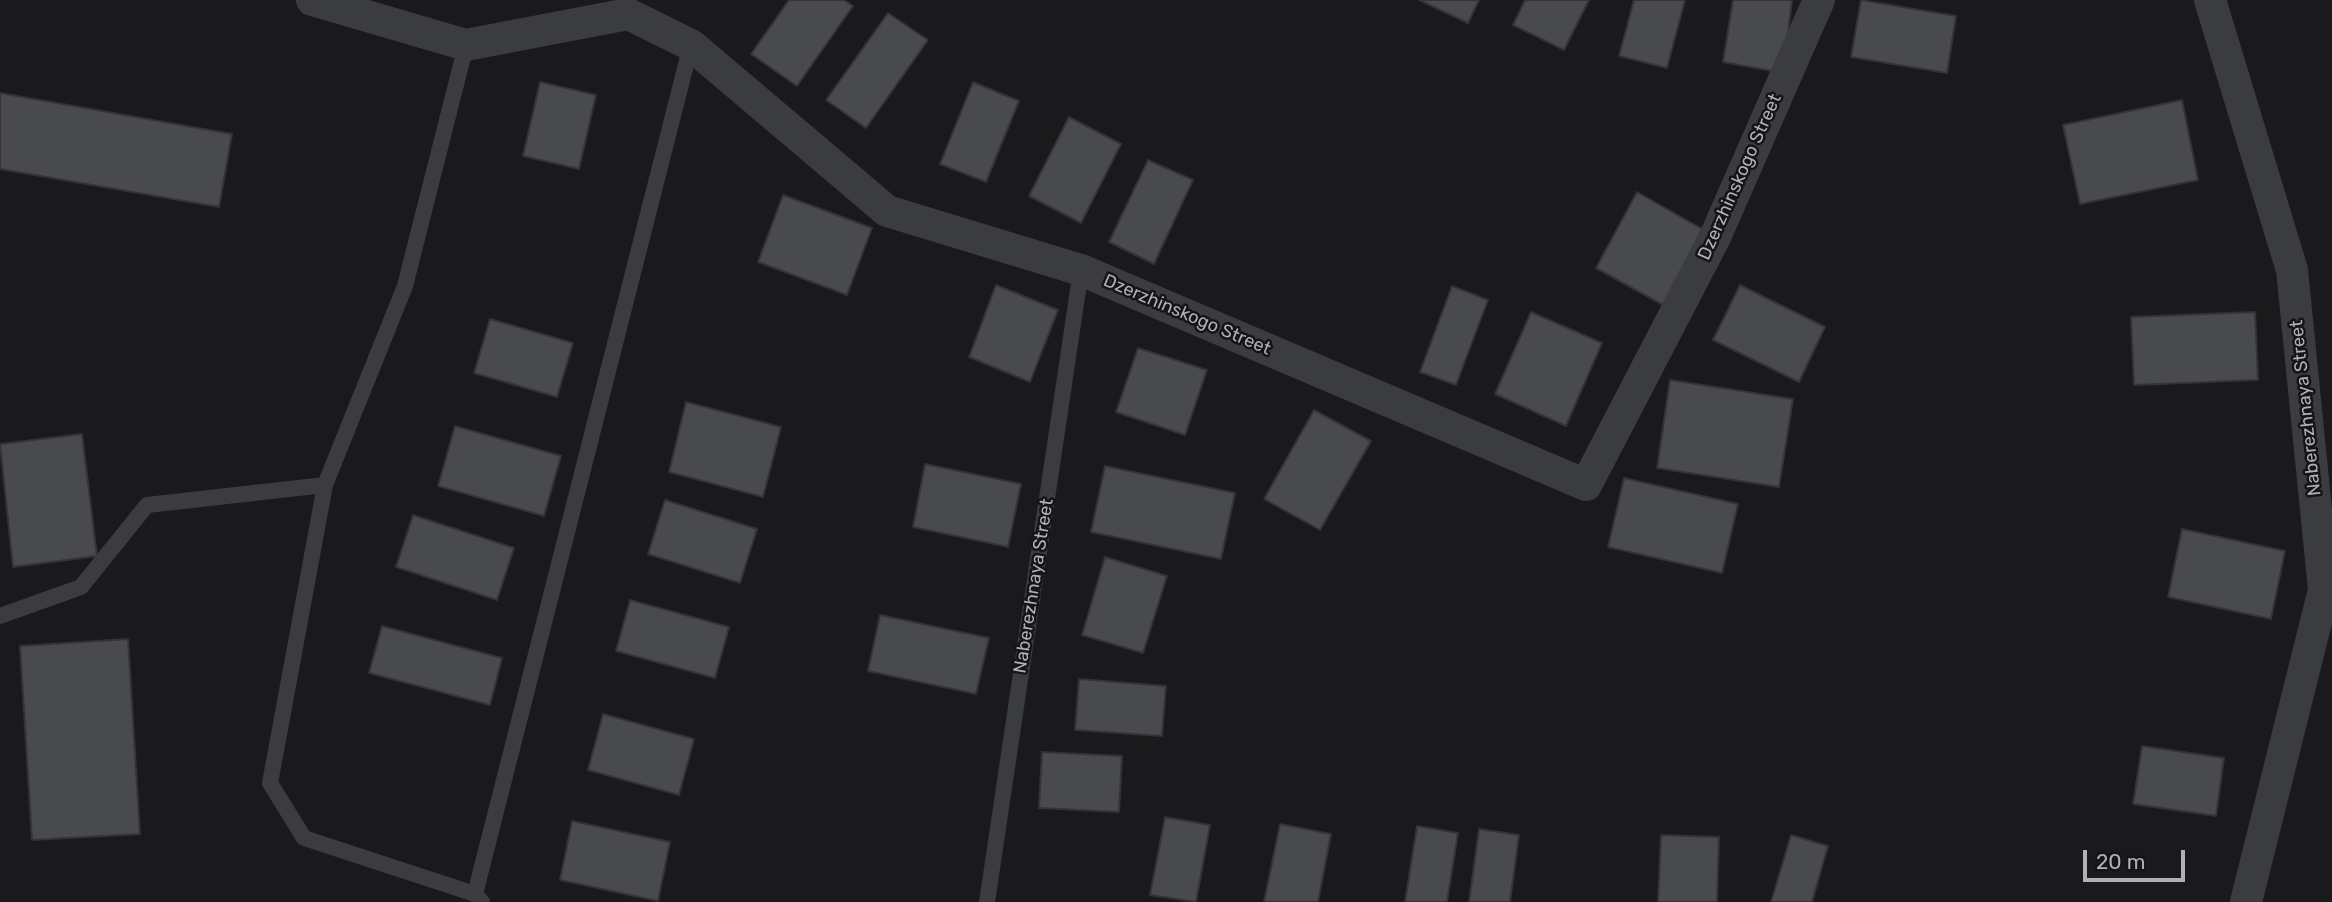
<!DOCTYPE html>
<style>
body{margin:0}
#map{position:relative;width:2332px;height:902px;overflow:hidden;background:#1a1a1c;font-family:Rubik,sans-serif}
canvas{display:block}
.scale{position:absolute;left:2083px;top:850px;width:102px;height:32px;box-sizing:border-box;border:4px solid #aeb1ba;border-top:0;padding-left:9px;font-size:21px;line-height:24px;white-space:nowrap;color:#aeb1ba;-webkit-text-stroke:5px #151517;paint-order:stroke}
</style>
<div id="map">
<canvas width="2332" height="902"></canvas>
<div class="scale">20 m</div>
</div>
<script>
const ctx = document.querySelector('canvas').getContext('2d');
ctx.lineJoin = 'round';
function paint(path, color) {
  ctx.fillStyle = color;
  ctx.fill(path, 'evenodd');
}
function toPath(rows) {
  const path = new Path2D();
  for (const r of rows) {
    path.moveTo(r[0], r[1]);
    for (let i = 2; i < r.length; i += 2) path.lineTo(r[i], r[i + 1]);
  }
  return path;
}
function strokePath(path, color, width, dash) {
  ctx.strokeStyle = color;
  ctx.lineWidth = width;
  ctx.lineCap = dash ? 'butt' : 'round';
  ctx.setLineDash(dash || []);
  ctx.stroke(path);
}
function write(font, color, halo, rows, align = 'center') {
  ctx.font = font + ' Rubik,sans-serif';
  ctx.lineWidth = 5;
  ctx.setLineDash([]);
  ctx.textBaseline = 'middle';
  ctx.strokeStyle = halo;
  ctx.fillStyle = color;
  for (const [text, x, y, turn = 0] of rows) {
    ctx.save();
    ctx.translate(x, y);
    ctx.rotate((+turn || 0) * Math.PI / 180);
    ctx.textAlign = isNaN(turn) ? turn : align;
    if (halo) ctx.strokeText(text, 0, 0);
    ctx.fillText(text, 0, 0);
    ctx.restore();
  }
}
const building = toPath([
 [789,0,844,0,853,6,797,86,751,54,789,0],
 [1419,0,1479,0,1468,23,1419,0],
 [1525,0,1589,0,1564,50,1513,25,1525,0],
 [1634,0,1685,0,1667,68,1619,56,1634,0],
 [1733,0,1792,0,1783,73,1723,62,1733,0],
 [1861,0,1956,16,1947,73,1851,57,1861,0],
 [888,13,928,40,866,128,826,100,888,13],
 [540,82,596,95,579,169,523,156,540,82],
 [973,82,1019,101,986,182,940,164,973,82],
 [0,93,232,134,219,207,0,169,0,93],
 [2182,100,2198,180,2080,204,2063,125,2182,100],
 [1069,117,1121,144,1081,223,1029,196,1069,117],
 [1148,160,1193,180,1154,264,1109,242,1148,160],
 [1637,192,1704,230,1663,305,1596,268,1637,192],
 [783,195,872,228,847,295,758,262,783,195],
 [996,285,1058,310,1030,382,969,357,996,285],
 [1740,285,1825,327,1799,382,1713,340,1740,285],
 [1452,286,1488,300,1456,385,1420,372,1452,286],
 [1531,312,1602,343,1566,426,1495,394,1531,312],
 [2255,312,2258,380,2134,385,2131,317,2255,312],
 [490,319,573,343,557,397,474,373,490,319],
 [1138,348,1207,370,1185,435,1116,412,1138,348],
 [1670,380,1793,399,1779,487,1657,468,1670,380],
 [686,402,781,427,763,497,669,472,686,402],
 [1314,410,1371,441,1320,530,1264,499,1314,410],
 [455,426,561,456,544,516,438,486,455,426],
 [82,434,97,556,13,567,0,444,82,434],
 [925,464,1021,484,1008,547,913,527,925,464],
 [1105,466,1235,493,1221,559,1091,532,1105,466],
 [1624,478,1738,504,1722,573,1608,547,1624,478],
 [665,500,757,529,740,583,648,554,665,500],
 [413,515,514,548,497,600,396,567,413,515],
 [2182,529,2285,551,2271,619,2168,597,2182,529],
 [1105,557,1167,576,1143,653,1082,635,1105,557],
 [630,600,729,627,715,678,616,651,630,600],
 [880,615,989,638,976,694,868,671,880,615],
 [382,626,502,658,490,705,369,673,382,626],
 [128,639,140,834,32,840,20,646,128,639],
 [1079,679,1166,686,1162,736,1075,730,1079,679],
 [603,714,694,739,679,795,588,770,603,714],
 [2142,746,2224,758,2216,816,2133,804,2142,746],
 [1042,752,1122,756,1119,812,1039,808,1042,752],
 [1165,817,1210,825,1196,902,1150,895,1165,817],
 [572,821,670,842,658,901,560,880,572,821],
 [1280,824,1331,834,1318,902,1264,902,1280,824],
 [1417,826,1458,833,1447,902,1405,902,1417,826],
 [1479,829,1519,835,1510,902,1469,902,1479,829],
 [1661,835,1719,837,1717,902,1658,902,1661,835],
 [1791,835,1828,846,1812,902,1771,902,1791,835]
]);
paint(building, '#494a4e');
strokePath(building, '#343438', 2);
strokePath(toPath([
 [466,45,405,286,325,485,270,783,304,838,475,894,482,902],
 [0,616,81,587,147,505,325,485],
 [475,894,691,45],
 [987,902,1081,270]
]), '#3b3c40', 16);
strokePath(toPath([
 [312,0,466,45,628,14,691,45,887,211,1081,270,1586,485,1715,237,1819,0],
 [2210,0,2292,270,2324,590,2246,902]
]), '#3b3c40', 32);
write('18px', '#aeb1ba', '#151517', [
 ["Dzerzhinskogo Street",1740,177,-66],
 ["Dzerzhinskogo Street",1187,315,23],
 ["Naberezhnaya Street",2306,408,-96],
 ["Naberezhnaya Street",1034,586,-81]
]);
</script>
